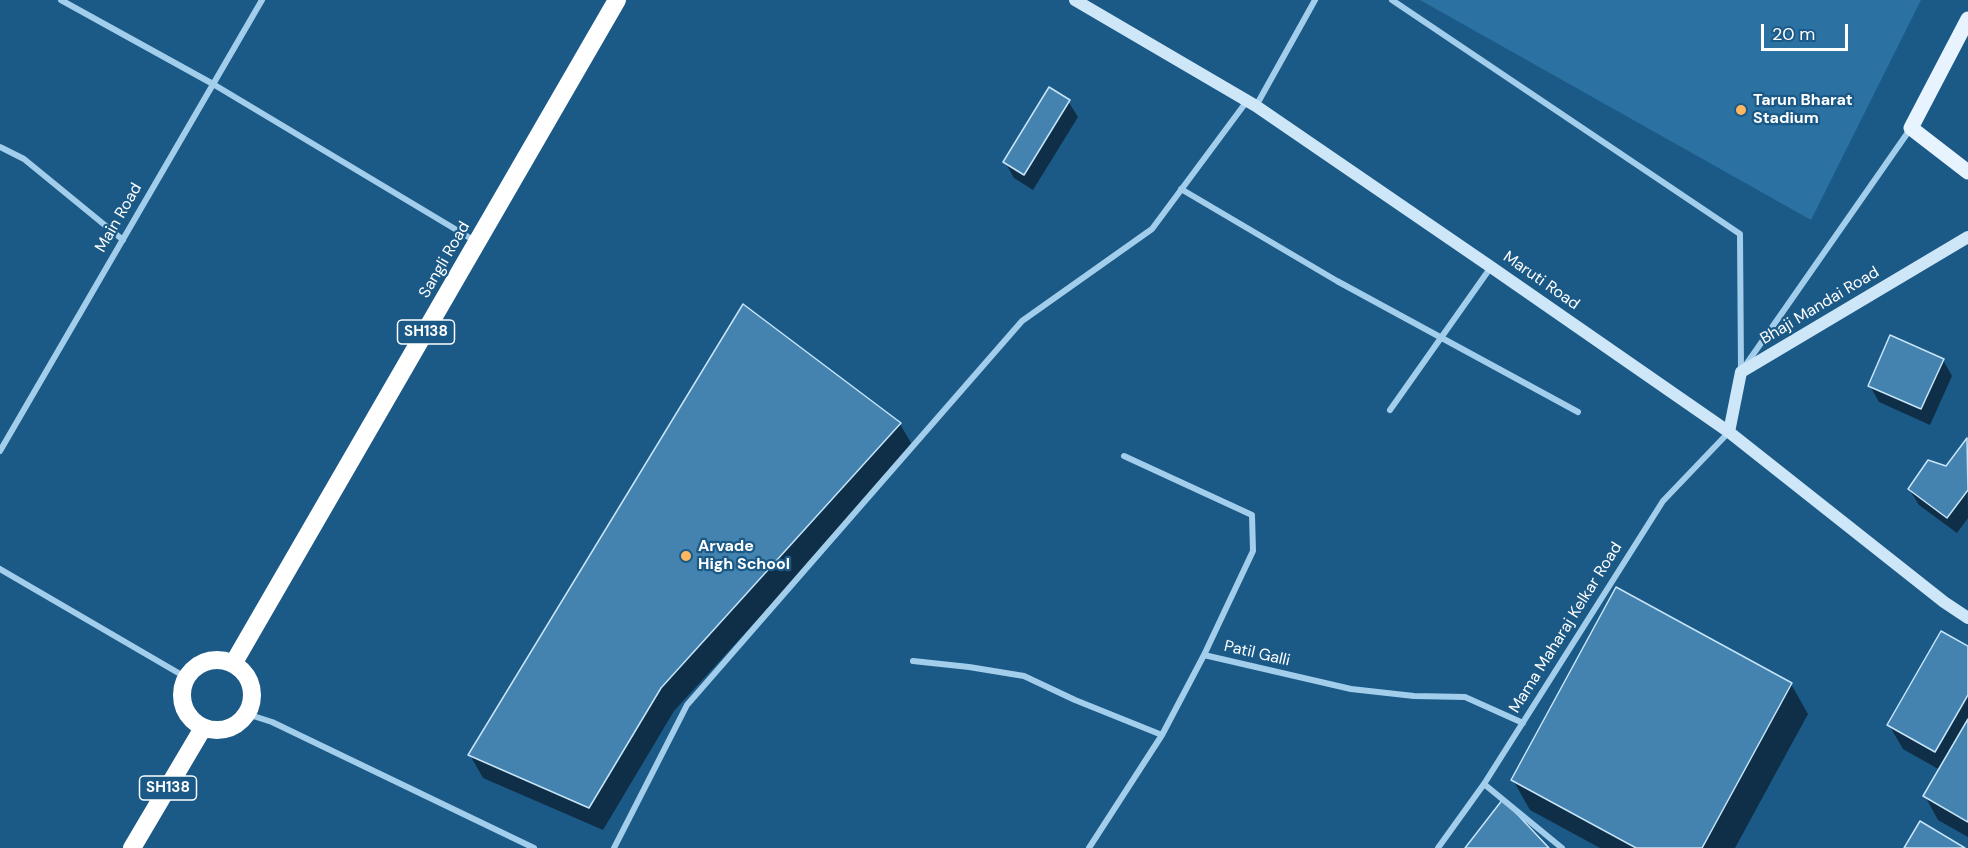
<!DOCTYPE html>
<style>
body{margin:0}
#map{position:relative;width:1968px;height:848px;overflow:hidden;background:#1b5986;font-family:"DM Sans",sans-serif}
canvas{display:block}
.scale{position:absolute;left:1761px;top:24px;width:87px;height:27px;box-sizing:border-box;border:3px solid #fff;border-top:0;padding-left:8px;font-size:18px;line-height:21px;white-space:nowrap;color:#fff;-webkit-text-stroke:4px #1b5986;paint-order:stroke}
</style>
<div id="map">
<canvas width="1968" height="848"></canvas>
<div class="scale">20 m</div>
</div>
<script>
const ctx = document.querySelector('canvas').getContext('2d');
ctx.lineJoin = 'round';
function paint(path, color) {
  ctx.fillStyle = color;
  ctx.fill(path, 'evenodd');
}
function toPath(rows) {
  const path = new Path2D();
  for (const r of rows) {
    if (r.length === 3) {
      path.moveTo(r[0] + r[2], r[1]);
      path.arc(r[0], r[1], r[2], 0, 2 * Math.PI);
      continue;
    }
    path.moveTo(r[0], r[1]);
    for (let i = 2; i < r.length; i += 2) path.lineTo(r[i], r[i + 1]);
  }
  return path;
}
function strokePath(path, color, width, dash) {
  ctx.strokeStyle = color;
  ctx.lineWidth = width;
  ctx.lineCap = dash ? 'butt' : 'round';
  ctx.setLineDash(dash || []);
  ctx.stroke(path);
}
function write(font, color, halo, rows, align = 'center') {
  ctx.font = font + ' "DM Sans",sans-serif';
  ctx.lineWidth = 4.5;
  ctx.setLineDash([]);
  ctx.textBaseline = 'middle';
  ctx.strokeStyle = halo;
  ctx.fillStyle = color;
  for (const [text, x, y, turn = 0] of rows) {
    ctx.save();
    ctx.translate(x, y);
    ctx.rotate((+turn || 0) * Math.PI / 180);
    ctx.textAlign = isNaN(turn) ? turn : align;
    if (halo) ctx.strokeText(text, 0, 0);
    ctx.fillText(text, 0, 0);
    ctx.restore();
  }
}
paint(toPath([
 [1420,0,1921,0,1811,220]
]), '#2b72a3');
paint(toPath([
 [1068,101,1078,117,1033,190,1014,178,1005,162],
 [744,306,900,424,914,448,674,711,603,830,483,778,470,755],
 [1943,360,1952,376,1930,425,1879,402,1870,386],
 [1967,440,1968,518,1957,533,1919,505,1909,489,1947,468],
 [1968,648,1968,837,1938,820,1925,796,1940,770,1903,749,1889,725],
 [1791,684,1808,714,1735,848,1600,848,1530,810,1513,780]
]), '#0007');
const building = toPath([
 [1049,87,1070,100,1024,175,1003,162,1049,87],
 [743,304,901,423,661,688,589,808,468,755,743,304],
 [1890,335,1944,359,1921,409,1868,386,1890,335],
 [1967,438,1968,490,1947,518,1908,489,1928,460,1946,466,1967,438],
 [1616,587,1792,683,1702,848,1636,848,1511,780,1616,587],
 [1941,631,1968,646,1968,695,1935,752,1887,725,1941,631],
 [1968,719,1968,822,1923,796,1968,719],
 [1503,799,1549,848,1465,848,1503,799],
 [1920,821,1965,848,1904,848,1920,821]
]);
paint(building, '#4483af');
strokePath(building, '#c7e5f9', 1.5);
strokePath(toPath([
 [61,0,213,84,475,241],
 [1392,0,1740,234,1741,371],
 [1256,106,1315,0],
 [0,147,24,159,123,240],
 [1181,189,1337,281,1578,412],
 [1745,366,1911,128],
 [1390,410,1491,267],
 [0,451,262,0],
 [1124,456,1252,515,1253,551,1204,655],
 [0,569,187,678],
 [913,661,969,667,1024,676,1075,700,1162,735],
 [247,714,272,722,534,848],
 [1484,784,1562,848],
 [614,848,687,705,1022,321,1152,229,1247,101],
 [1089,848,1162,735,1204,655,1351,689,1414,696,1465,697,1523,723],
 [1438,848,1484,784,1663,501,1729,432]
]), '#a2ceec', 6);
strokePath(toPath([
 [1075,0,1256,106,1491,267,1729,432,1944,602,1968,618],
 [1729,432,1741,372,1968,237]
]), '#cee7f8', 12);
strokePath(toPath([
 [1968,19,1911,128,1968,172]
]), '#e7f4ff', 15);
strokePath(toPath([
 [217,695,35],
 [233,664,617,0],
 [132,848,203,728]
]), '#fff', 18);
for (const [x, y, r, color] of [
 [1741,110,6,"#fdb85f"],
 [686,556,6,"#fdb85f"]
]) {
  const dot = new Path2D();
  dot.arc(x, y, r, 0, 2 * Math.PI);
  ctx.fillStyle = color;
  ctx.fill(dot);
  strokePath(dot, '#1b5986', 2);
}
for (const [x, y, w] of [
 [426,332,57],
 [168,788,57]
]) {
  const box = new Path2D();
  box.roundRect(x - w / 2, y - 12, w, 24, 4.5);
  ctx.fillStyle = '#1b5986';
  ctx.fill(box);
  strokePath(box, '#fff', 1.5);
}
write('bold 15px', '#fff', null, [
 ["SH138",426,332],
 ["SH138",168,788]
]);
write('bold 16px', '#fff', '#1b5986', [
 ["Tarun Bharat",1753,101],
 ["Stadium",1753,119],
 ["Arvade",698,547],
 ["High School",698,565]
], 'left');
write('16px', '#fff', '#1b5986', [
 ["Main Road",119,218,-60],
 ["Sangli Road",445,260,-60],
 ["Maruti Road",1541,281,35],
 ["Bhaji Mandai Road",1820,306,-31],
 ["Mama Maharaj Kelkar Road",1566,628,-58],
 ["Patil Galli",1257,654,13]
]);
</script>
